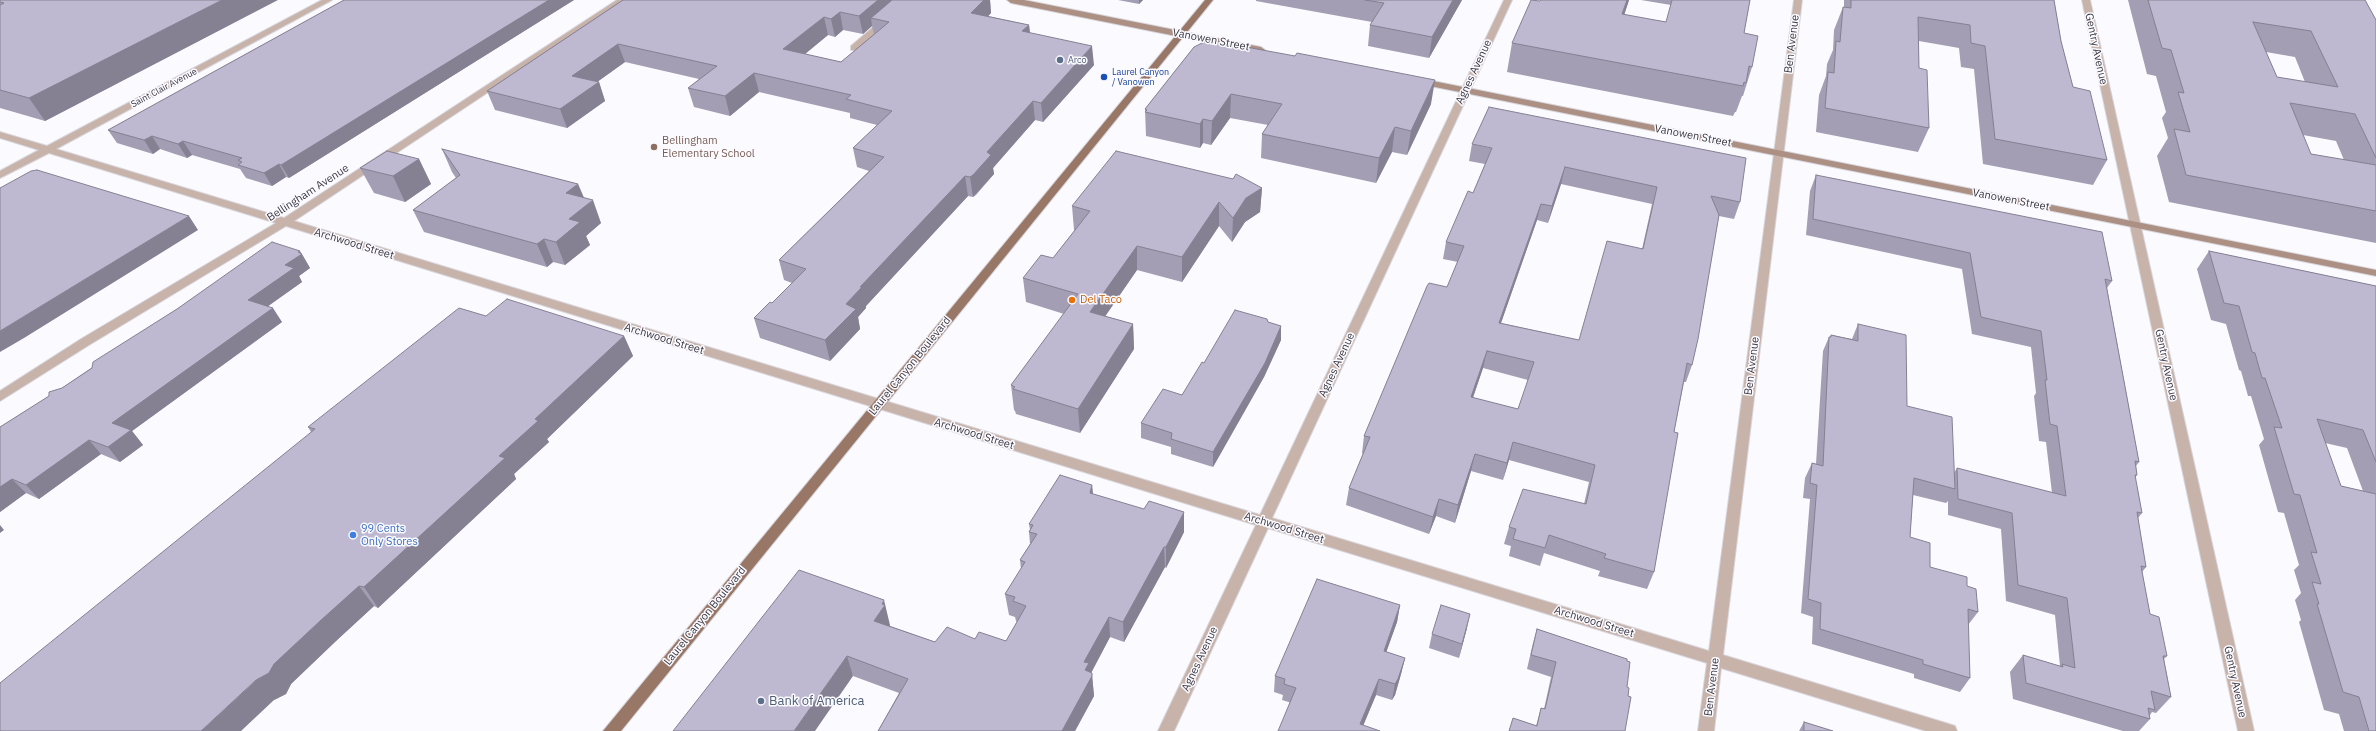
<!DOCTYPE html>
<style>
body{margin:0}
canvas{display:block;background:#fbfaff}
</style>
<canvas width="2376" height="731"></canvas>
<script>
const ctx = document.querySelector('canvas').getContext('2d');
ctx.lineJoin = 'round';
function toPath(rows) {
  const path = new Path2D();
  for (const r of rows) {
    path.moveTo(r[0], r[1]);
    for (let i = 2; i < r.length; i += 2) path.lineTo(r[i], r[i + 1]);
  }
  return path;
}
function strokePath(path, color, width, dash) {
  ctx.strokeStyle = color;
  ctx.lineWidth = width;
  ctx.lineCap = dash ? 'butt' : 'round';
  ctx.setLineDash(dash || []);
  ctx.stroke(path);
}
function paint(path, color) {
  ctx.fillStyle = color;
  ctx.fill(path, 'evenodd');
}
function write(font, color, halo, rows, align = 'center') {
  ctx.font = font + ' "IBM Plex Sans",sans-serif';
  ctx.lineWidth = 3;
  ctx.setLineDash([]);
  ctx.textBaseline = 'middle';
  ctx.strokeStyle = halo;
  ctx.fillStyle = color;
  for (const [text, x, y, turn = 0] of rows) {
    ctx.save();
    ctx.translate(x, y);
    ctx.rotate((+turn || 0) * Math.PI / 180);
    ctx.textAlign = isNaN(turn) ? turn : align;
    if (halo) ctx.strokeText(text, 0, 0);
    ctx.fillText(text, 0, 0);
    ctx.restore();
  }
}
const street = toPath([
 [322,0,332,0,56,149,284,218,617,0,627,0,294,221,1260,515,1504,0,1512,0,1272,518,1709,651,1794,0,1802,0,1723,655,1949,724,1955,726,1957,731,1926,731,1721,668,1714,731,1698,731,1707,663,1268,528,1174,731,1158,731,1256,525,286,226,89,345,0,401,0,391,81,339,276,223,49,153,0,178,0,171,39,150,0,138,0,132,47,146,322,0],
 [905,0,914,0,857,50,851,50,851,46,905,0],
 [2082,0,2090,0,2254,731,2238,731,2082,0]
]);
const secondary = toPath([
 [1007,0,1024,0,1261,47,1265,50,1261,53,1011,3,1007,0],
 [1418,78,2376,270,2376,276,1415,83,1415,79,1418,78]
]);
const primary = toPath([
 [1205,0,1213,0,621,731,603,731,1205,0]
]);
strokePath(street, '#d8d7dd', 2);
strokePath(secondary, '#d8d7dd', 2);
strokePath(primary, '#d8d7dd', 2);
paint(street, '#c7b3aa');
paint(secondary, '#ac9083');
paint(primary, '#997767');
paint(toPath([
 [0,0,231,24,45,121,0,108],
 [344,0,574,0,289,178,286,177,272,186,246,178,240,169,192,155,187,158,160,149,153,154,117,143,108,130],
 [623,0,990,0,991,13,988,16,1029,25,1030,33,1094,65,1043,122,1035,120,993,168,994,174,976,195,973,197,968,196,866,306,866,308,858,317,860,329,830,361,760,338,754,318,772,303,792,283,784,280,779,260,869,171,857,167,853,148,877,125,850,118,850,113,759,92,730,116,694,107,688,88,699,79,625,62,597,82,599,82,605,101,567,128,495,110,487,91],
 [872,26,874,34,841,62,805,54,828,35,835,37,843,30,863,34],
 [1118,0,1143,0,1139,4],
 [1256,0,1462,0,1429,58,1368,46,1370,25,1372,22,1256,1],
 [1541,0,1629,0,1624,15,1666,22,1671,5,1641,0,1750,0,1744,33,1752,67,1743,96,1742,96,1736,112,1735,112,1733,116,1507,72,1512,43],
 [1844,0,2054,0,2061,41,2073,87,2107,160,2093,185,1983,164,1974,69,1961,67,1959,48,1919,41,1919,68,1929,128,1918,152,1816,132,1819,95,1826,76,1827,64,1833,50,1834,30,1843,7,1844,7],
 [2128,0,2365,0,2376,20,2376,243,2169,202,2157,156,2168,138,2162,118,2166,112,2156,76,2147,74],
 [2266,52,2295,57,2305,82,2277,77],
 [2303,135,2336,141,2344,160,2311,154],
 [1194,47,1431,104,1407,155,1392,152,1376,183,1261,158,1262,134,1268,125,1230,118,1211,145,1203,143,1200,148,1146,136,1145,109],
 [1472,144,1740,202,1734,219,1719,216,1692,365,1686,382,1684,382,1674,432,1654,572,1647,589,1598,576,1600,571,1544,553,1540,566,1509,556,1511,546,1504,544,1509,527,1584,504,1589,482,1509,460,1503,480,1471,471,1455,523,1436,516,1429,534,1346,505,1349,488,1363,454,1362,453,1364,436,1447,287,1458,262,1443,259,1446,242,1473,193,1485,164,1469,161],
 [1561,184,1652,204,1642,249,1579,340,1501,323,1537,220,1548,223],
 [1483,368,1528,380,1518,409,1473,398],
 [442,149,578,184,584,198,601,223,586,236,590,245,565,265,553,262,547,267,424,232,413,210,456,178,452,172],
 [419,159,431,184,405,202,374,193,360,168],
 [1816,175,2112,281,2107,288,2139,462,2136,466,2137,475,2135,478,2142,513,2138,518,2146,567,2142,572,2150,614,2167,656,2164,659,2171,697,2156,713,2152,712,2150,715,2150,719,2139,731,2123,731,2013,699,2010,672,2023,655,2060,666,2055,615,2006,601,2001,529,1948,515,1948,501,1946,503,1913,495,1910,537,1930,567,1967,586,1978,612,1968,625,1970,678,1960,692,1914,678,1914,674,1812,644,1813,617,1801,613,1810,499,1803,498,1805,478,1812,463,1816,464,1823,351,1829,337,1830,337,1831,335,1852,339,1858,324,1907,406,1954,473,1957,468,2052,493,2046,442,2039,441,2034,396,2036,393,2031,347,1972,334,1962,269,1806,235,1810,191],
 [1262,188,1260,212,1245,222,1232,242,1219,226,1182,282,1137,270,1105,316,1133,324,1134,349,1080,433,1016,414,1015,411,1014,410,1011,385,1064,314,1026,302,1023,278,1053,258,1075,230,1074,230,1072,206],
 [2209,251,2376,286,2376,731,2344,731,2339,714,2324,710,2299,622,2301,620,2295,600,2301,593,2294,570,2299,565,2284,513,2278,512,2259,445,2264,439,2251,396,2248,396,2241,371,2239,370,2226,324,2211,320,2197,269],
 [2325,443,2347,448,2363,491,2341,486],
 [302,254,310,268,299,276,302,282,268,306,282,322,132,431,143,445,120,462,101,454,39,499,26,493,0,512,0,427,62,388,177,309],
 [486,316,624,336,633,356,547,439,549,442,514,474,516,479,378,608,374,606,336,641,291,684,286,694,274,700,311,432,308,427],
 [1268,322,1281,326,1281,340,1264,377,1213,467,1171,454,1171,447,1141,438,1141,423,1182,395,1204,363],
 [1092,485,1093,494,1184,532,1166,568,1165,567,1124,642,1110,637,1091,673,1092,673,1094,696,1075,731,878,731,899,693,853,676,799,570,890,625,890,626,935,642,975,639,1006,641,1017,622,1016,621,1015,617,1009,615,1005,594,1021,569,1020,560,1030,544,1029,532,1030,530,1029,524],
 [1400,605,1397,622,1386,652,1405,658,1401,674,1395,695,1392,700,1376,695,1363,725,1282,700,1283,695,1274,692,1275,676],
 [1467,628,1459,658,1429,648,1432,634],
 [1537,629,1627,661,1627,687,1628,696,1625,731,1509,731,1513,718,1536,726,1541,708,1544,709,1551,677,1527,669,1533,643],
 [1804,722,1833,731,1799,731]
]), '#a39eb3');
paint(toPath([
 [222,0,278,0,45,121,29,98],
 [549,0,574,0,289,178,281,165],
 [878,0,898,0,871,18,872,26,863,34,859,16],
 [984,0,990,0,991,13,974,31,971,13],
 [1139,0,1143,0,1139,4],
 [1453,0,1462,0,1429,58,1432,37],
 [1627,0,1629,0,1615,43,1622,14],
 [840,12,843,30,835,37,831,19],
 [824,17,828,35,788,68,783,49],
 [1029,25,1031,43,1022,31],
 [618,44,625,62,579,95,572,76],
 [1092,46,1094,65,1043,122,1041,103],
 [754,73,759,92,730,116,725,96],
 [1435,80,1431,104,1407,155,1411,131],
 [599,82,605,101,567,128,560,109],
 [1231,94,1230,118,1211,145,1212,121],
 [1033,101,1035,120,993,168,994,174,973,197,970,177,987,152],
 [1203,119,1203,143,1200,148,1200,124],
 [1395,127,1392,152,1376,183,1379,158],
 [152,136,160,149,153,154,144,140],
 [183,141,192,155,187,158,178,144],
 [419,159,431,184,405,202,393,176],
 [279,164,286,177,272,186,264,173],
 [1565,167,1561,184,1548,223,1552,206],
 [965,176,968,196,866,306,866,308,858,317,860,329,830,361,825,340,846,304,860,287],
 [578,184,587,205,593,200,601,223,586,236,590,245,565,265,556,242,569,219,566,193],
 [1262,188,1260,212,1245,222,1232,242,1233,218,1246,198],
 [1219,202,1219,226,1182,282,1182,257],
 [1541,204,1537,220,1495,340,1499,323],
 [189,216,198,230,24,338,0,352,0,331],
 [544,239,553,262,547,267,537,244],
 [1137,246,1137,270,1091,337,1090,312],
 [300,251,310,268,299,276,302,282,257,314,248,300],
 [273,308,282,322,132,431,143,445,120,462,108,447,112,423],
 [1133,324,1134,349,1080,433,1078,409],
 [1281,326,1281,340,1264,377,1213,467,1213,452],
 [624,336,633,356,547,439,549,442,514,474,516,479,378,608,364,587,499,456,535,419],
 [1487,351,1483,368,1467,414,1471,397],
 [89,440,101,454,39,499,26,485],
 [1513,442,1509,460,1503,480,1507,463],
 [1475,454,1471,471,1455,523,1458,505],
 [12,479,26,493,0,512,0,487],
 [1092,485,1094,506,1090,493],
 [1439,499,1436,516,1429,534,1433,517],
 [1184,512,1184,532,1166,568,1166,547],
 [0,525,4,530,0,533],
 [1164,547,1165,567,1124,642,1123,622],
 [359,586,374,606,336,641,291,684,286,694,274,700,241,731,201,731,320,621],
 [884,600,890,625,879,641,874,621,882,604],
 [1400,605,1397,622,1381,667,1384,651],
 [1470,614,1467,628,1459,658,1462,644],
 [1109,617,1110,637,1090,675,1092,676,1094,696,1075,731,1062,731,1084,662],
 [847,656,853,676,815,731,794,731],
 [1405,658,1401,674,1395,695,1392,700,1395,684],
 [1379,679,1376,695,1361,731,1360,724]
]), '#858192');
const building = toPath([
 [0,0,222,0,29,98,0,90,0,5,4,3,0,2,0,0],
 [344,0,549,0,281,165,279,164,264,173,238,165,242,162,238,160,242,158,183,141,178,144,152,136,144,140,108,130,344,0],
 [623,0,878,0,859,16,840,12,831,19,824,17,783,49,841,62,889,22,871,18,892,0,984,0,971,13,1029,25,1022,31,1092,46,1041,103,1033,101,987,152,991,155,973,175,970,177,965,176,860,287,862,287,846,304,856,309,825,340,754,318,770,302,772,303,806,269,779,260,884,157,853,148,892,111,846,99,851,95,754,73,725,96,688,88,717,66,618,44,572,76,599,82,560,109,487,91,623,0],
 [1365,0,1453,0,1432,37,1370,25,1384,3,1365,0],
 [1531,0,1540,1,1541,0,1627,0,1622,14,1666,22,1672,0,1750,0,1744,33,1758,36,1752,67,1749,66,1746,83,1744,82,1743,86,1512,43,1531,0],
 [1851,0,2054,0,2061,41,2073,87,2090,91,2107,160,1995,139,1985,46,1971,43,1970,25,1918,17,1919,68,1927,70,1929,128,1825,108,1828,72,1834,73,1836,41,1840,42,1843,7,1851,8,1851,0],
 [2148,0,2365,0,2376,20,2376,158,2355,114,2290,103,2311,154,2376,165,2376,211,2186,175,2174,129,2190,132,2178,92,2184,93,2171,50,2162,48,2148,0],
 [2253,22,2311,31,2338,87,2277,77,2253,22],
 [1208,40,1295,56,1297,53,1435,80,1411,131,1395,127,1379,158,1262,134,1282,104,1231,94,1212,121,1203,119,1200,124,1145,112,1147,110,1145,109,1194,47,1208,40],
 [1489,107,1746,158,1740,202,1711,196,1719,215,1698,339,1692,365,1687,363,1674,432,1678,433,1654,572,1604,558,1606,554,1549,535,1545,548,1513,539,1516,529,1509,527,1523,489,1586,504,1595,465,1513,442,1507,463,1475,454,1458,505,1439,499,1433,517,1349,488,1370,437,1364,436,1427,286,1429,283,1447,287,1464,246,1446,242,1468,191,1473,193,1492,148,1472,144,1489,107],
 [1565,167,1657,187,1643,249,1607,241,1579,340,1499,323,1541,204,1552,206,1565,167],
 [1487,351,1534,362,1518,409,1471,397,1487,351],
 [442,149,578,184,566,193,593,200,569,219,580,222,556,242,544,239,537,244,413,210,460,175,442,149],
 [387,151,419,159,393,176,360,168,387,151],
 [1116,151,1233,179,1236,174,1262,188,1246,198,1233,218,1219,202,1182,257,1137,246,1090,312,1133,324,1078,409,1013,389,1015,387,1011,385,1078,294,1023,278,1041,255,1053,258,1090,211,1072,206,1116,151],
 [37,170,189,216,0,331,0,188,31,171,37,170],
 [1816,175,2102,232,2112,281,2105,279,2139,462,2135,461,2137,475,2135,475,2142,513,2137,512,2146,567,2141,566,2150,614,2159,617,2167,656,2163,656,2171,697,2151,691,2155,710,2148,708,2150,719,2026,683,2023,655,2063,667,2062,664,2075,668,2067,598,2018,585,2012,513,1958,499,1957,468,2066,496,2057,426,2050,424,2045,380,2047,380,2041,331,1981,317,1970,253,1813,219,1816,175],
 [272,242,300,251,298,252,302,254,285,265,294,268,248,300,273,308,112,423,131,430,108,447,89,440,26,485,12,479,0,487,0,427,49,396,49,392,62,388,92,368,93,362,177,309,272,242],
 [2209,251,2376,286,2376,462,2363,430,2317,419,2341,486,2376,494,2376,731,2369,731,2359,697,2343,692,2317,604,2319,604,2312,582,2321,584,2311,552,2317,553,2300,495,2294,494,2274,427,2282,428,2265,378,2262,378,2255,353,2252,352,2239,306,2224,303,2209,251],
 [507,299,624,336,535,419,538,421,499,456,505,458,364,587,359,586,320,621,274,664,269,673,256,680,201,731,0,731,0,683,315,429,308,427,459,308,486,316,507,299],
 [1235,310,1267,319,1268,322,1281,326,1265,363,1213,452,1171,439,1172,433,1141,423,1163,389,1182,395,1202,362,1204,363,1235,310],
 [1858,324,1906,335,1907,406,1952,417,1955,489,1914,478,1910,537,1930,543,1930,567,1967,577,1967,586,1976,589,1978,612,1968,609,1970,678,1923,664,1923,660,1820,629,1821,603,1808,599,1817,485,1810,483,1812,463,1823,466,1829,337,1831,337,1831,335,1858,341,1858,324],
 [1060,475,1092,485,1090,493,1144,509,1149,501,1184,512,1166,547,1164,547,1123,622,1109,617,1084,662,1089,663,1085,670,1092,673,1092,676,1062,731,878,731,908,679,847,656,794,731,673,731,799,570,884,600,882,604,885,605,874,621,935,642,947,627,975,639,979,632,1006,641,1026,606,1013,601,1015,597,1005,594,1025,562,1020,560,1037,534,1029,532,1033,525,1029,524,1060,475],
 [1317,579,1400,605,1384,651,1405,658,1398,679,1395,684,1379,679,1360,724,1380,731,1278,731,1296,688,1284,684,1285,679,1275,676,1317,579],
 [1441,605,1470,614,1462,644,1432,634,1441,605],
 [1537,629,1627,659,1627,661,1630,662,1627,687,1629,688,1628,696,1631,697,1625,731,1509,731,1513,718,1537,726,1541,708,1545,709,1556,662,1531,655,1537,629],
 [1804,722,1833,731,1804,731,1804,722]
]);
paint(building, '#beb8d0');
strokePath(building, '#858192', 1);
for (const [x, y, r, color] of [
 [1060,60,4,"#5c6f8a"],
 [1104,77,4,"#1a4fb4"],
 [654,147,4,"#8d6e63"],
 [1072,300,4,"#e8710a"],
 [353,535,4,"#3f7fe0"],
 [761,701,4,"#5c6f8a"]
]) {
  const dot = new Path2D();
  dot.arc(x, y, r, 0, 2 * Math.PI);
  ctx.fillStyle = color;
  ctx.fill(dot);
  strokePath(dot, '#fbfaff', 1.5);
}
write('9px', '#4e5e75', '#fbfaff', [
 ["Arco",1068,60]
], 'left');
write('9px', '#164399', '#fbfaff', [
 ["Laurel Canyon",1112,72],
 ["/ Vanowen",1112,82]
], 'left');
write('9px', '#3b3842', '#fbfaff', [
 ["Saint Clair Avenue",164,88,-28]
]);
write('11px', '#3b3842', '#fbfaff', [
 ["Vanowen Street",1211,40,11],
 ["Ben Avenue",1792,44,-83],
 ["Gentry Avenue",2096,49,78],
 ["Agnes Avenue",1474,72,-65],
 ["Vanowen Street",1693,136,11],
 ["Bellingham Avenue",308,193,-33],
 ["Vanowen Street",2011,200,11],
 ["Archwood Street",354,244,17],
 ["Archwood Street",664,339,17],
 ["Agnes Avenue",1337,365,-65],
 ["Gentry Avenue",2166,365,78],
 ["Laurel Canyon Boulevard",910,366,-51],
 ["Ben Avenue",1752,366,-83],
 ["Archwood Street",974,434,17],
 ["Archwood Street",1284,528,17],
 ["Laurel Canyon Boulevard",705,616,-51],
 ["Archwood Street",1594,622,17],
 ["Agnes Avenue",1200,659,-65],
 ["Gentry Avenue",2235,682,78],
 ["Ben Avenue",1712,687,-83]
]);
write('11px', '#785e54', '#fbfaff', [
 ["Bellingham",662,141],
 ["Elementary School",662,154]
], 'left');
write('11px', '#c56008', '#fbfaff', [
 ["Del Taco",1080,300]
], 'left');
write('11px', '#366cbe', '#fbfaff', [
 ["99 Cents",361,529],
 ["Only Stores",361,542]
], 'left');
write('13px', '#4e5e75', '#fbfaff', [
 ["Bank of America",769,701]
], 'left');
</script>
